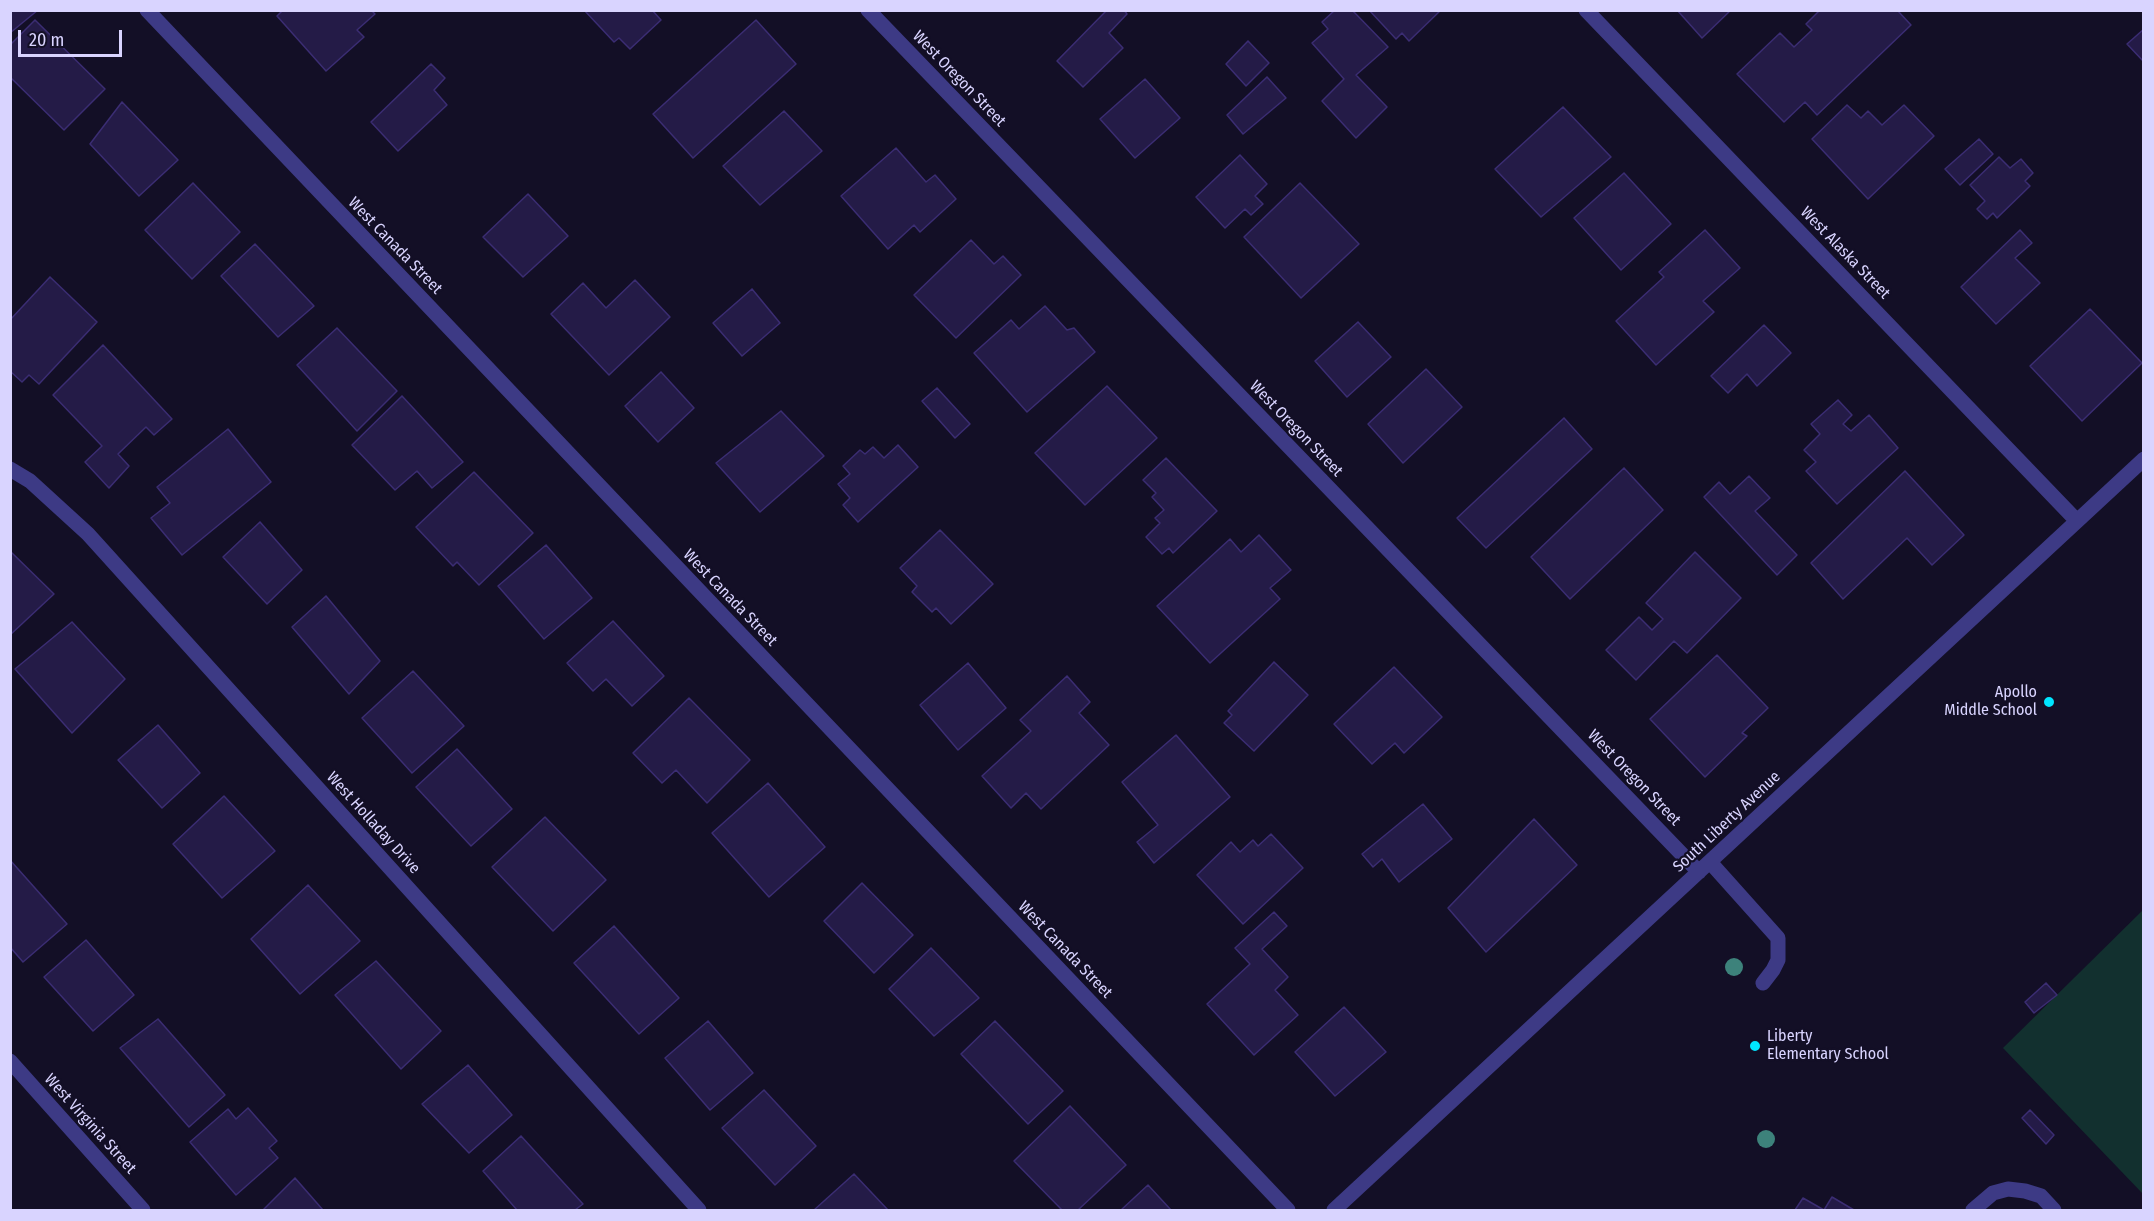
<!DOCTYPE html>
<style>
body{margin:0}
#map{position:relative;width:2154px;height:1221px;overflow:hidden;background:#130f26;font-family:"Fira Sans Condensed",sans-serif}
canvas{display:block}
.frame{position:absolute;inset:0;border:12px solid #d9d4ff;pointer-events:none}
.scale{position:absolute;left:18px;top:30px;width:104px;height:27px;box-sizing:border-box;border:3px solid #d9d4ff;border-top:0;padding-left:8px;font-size:18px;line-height:21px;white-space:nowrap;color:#d9d4ff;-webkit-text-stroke:4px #130f26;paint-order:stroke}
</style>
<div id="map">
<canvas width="2154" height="1221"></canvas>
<div class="frame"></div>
<div class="scale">20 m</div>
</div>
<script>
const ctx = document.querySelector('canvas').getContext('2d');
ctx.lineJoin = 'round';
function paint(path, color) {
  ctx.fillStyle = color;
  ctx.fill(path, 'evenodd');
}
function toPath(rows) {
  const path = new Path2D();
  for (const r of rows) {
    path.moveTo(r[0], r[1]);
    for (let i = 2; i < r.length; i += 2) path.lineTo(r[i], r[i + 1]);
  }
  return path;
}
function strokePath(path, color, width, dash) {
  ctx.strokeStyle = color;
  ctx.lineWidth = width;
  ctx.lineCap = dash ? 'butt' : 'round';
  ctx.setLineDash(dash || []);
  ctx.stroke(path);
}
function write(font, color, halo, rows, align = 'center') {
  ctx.font = font + ' "Fira Sans Condensed",sans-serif';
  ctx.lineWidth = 4.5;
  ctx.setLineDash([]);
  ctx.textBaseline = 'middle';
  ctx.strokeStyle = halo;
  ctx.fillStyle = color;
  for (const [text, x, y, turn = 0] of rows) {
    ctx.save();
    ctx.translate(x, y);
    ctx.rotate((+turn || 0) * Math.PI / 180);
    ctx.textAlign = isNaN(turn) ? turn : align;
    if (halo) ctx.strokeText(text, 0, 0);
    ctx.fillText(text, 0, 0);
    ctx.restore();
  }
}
paint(toPath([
 [2143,910,2143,1194,2003,1048]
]), '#12302f');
const building = toPath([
 [10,10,38,10,10,33,10,10],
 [283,10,371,10,375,14,357,30,364,37,326,71,277,16,283,10],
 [584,10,652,10,661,20,630,49,619,38,614,42,584,10],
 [1107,10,1124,10,1127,14,1109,33,1123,48,1083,87,1057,61,1107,10],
 [1335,10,1352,10,1388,47,1356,75,1387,107,1356,138,1322,101,1344,79,1312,43,1328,29,1322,22,1335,10],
 [1369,10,1441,10,1409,41,1402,33,1396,39,1369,10],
 [1677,10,1731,10,1702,38,1677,10],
 [1820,10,1897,10,1911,25,1817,115,1805,102,1784,122,1737,74,1780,33,1794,47,1812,30,1806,24,1820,10],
 [35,20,105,89,64,130,10,77,10,45,35,20],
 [756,20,796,64,693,158,653,114,756,20],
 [2144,29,2144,62,2127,44,2144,29],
 [1248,41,1269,63,1246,86,1226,64,1248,41],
 [431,64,445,78,434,90,447,105,398,151,371,122,431,64],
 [1267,77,1286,98,1243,134,1227,115,1267,77],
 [1145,79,1180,118,1135,158,1100,119,1145,79],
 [122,102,178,160,139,196,90,144,122,102],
 [1847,105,1861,118,1868,111,1882,125,1904,105,1934,136,1868,199,1812,139,1847,105],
 [1563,107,1611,157,1541,217,1495,169,1563,107],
 [784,111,822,151,760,205,723,166,784,111],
 [1979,139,1993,154,1960,185,1945,169,1979,139],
 [896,148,926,182,935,175,956,199,920,232,914,225,888,249,841,196,896,148],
 [1240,155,1267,184,1255,196,1263,204,1251,215,1245,209,1225,228,1196,197,1240,155],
 [1999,157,2010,168,2021,159,2033,173,2025,181,2030,186,1997,218,1993,213,1987,219,1977,209,1985,201,1970,185,1999,157],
 [1624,173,1671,224,1621,270,1574,218,1624,173],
 [193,183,240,232,192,279,145,230,193,183],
 [1300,183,1359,244,1301,298,1244,237,1300,183],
 [528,194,568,236,523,277,483,237,528,194],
 [1705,230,1740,268,1703,301,1714,312,1656,365,1616,321,1664,277,1659,272,1705,230],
 [2020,230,2032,243,2015,258,2040,283,1996,324,1961,287,2020,230],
 [971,240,994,264,1003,256,1021,275,956,338,914,295,971,240],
 [255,244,314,306,278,337,221,276,255,244],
 [50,277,97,322,39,384,29,375,22,382,10,371,10,320,50,277],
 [635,280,670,317,609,375,551,314,583,283,606,308,635,280],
 [752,289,780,323,742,356,713,323,752,289],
 [1045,306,1067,330,1074,328,1095,352,1027,412,974,353,1011,320,1019,329,1045,306],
 [2090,309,2142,363,2082,421,2030,366,2090,309],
 [1358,322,1391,357,1347,397,1315,361,1358,322],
 [1764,325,1791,353,1757,386,1747,374,1728,393,1711,376,1764,325],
 [337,328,397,391,357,431,297,365,337,328],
 [103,345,172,419,154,435,146,427,118,454,129,466,109,488,85,462,102,446,53,395,103,345],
 [1426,369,1462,407,1403,463,1368,424,1426,369],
 [661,372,694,408,658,442,625,406,661,372],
 [1107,386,1157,438,1085,505,1035,453,1107,386],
 [937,388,970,424,955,438,922,401,937,388],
 [402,396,463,462,432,488,417,471,395,490,352,445,402,396],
 [1838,400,1852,415,1843,424,1851,431,1869,415,1898,448,1837,504,1806,471,1816,462,1804,450,1820,434,1811,424,1838,400],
 [781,411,824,456,760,512,716,463,781,411],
 [1564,418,1592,449,1486,548,1457,518,1564,418],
 [228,429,271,482,182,555,151,518,170,503,157,487,228,429],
 [898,445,918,467,858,522,843,505,850,498,838,484,850,474,843,466,860,450,865,454,873,447,884,458,898,445],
 [1166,458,1217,511,1173,553,1169,548,1162,554,1146,537,1160,523,1155,518,1164,510,1152,497,1156,493,1143,480,1166,458],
 [1624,468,1663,510,1570,599,1531,557,1624,468],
 [1905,471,1964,535,1932,565,1907,538,1843,599,1811,563,1905,471],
 [474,472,533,533,479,585,457,562,453,566,416,527,474,472],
 [1749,476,1770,498,1755,511,1797,555,1777,575,1704,497,1719,482,1730,494,1749,476],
 [260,522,302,570,267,604,223,557,260,522],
 [940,530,993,584,951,624,936,608,932,612,912,592,917,586,900,568,940,530],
 [1259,535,1291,570,1270,588,1280,599,1210,663,1157,606,1230,539,1241,552,1259,535],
 [546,545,592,598,544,639,498,586,546,545],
 [10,551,54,594,10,635,10,551],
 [1695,552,1741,598,1687,653,1674,641,1636,680,1606,650,1639,617,1652,630,1663,619,1646,603,1695,552],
 [326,596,380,661,349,694,292,627,326,596],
 [613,621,664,676,632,706,606,679,593,691,567,663,613,621],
 [72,622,125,679,72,733,15,669,72,622],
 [1717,655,1768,708,1742,733,1747,736,1705,777,1650,719,1717,655],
 [1274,662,1308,695,1254,751,1224,723,1232,715,1228,711,1274,662],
 [968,663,1006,708,958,750,920,705,968,663],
 [1394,667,1442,717,1404,753,1395,743,1372,764,1334,724,1394,667],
 [413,671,464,726,412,773,362,718,413,671],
 [1067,676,1090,702,1079,713,1109,745,1041,809,1026,793,1011,808,982,776,1031,731,1020,720,1067,676],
 [689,698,750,760,707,803,676,770,662,783,633,753,689,698],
 [158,725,200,773,162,808,118,760,158,725],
 [1176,735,1230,797,1154,863,1137,842,1158,825,1122,782,1176,735],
 [457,749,512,809,471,846,416,787,457,749],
 [768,783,825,847,769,897,712,833,768,783],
 [224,796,275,851,222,898,173,844,224,796],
 [1423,804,1452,839,1399,882,1382,859,1373,867,1362,854,1423,804],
 [545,817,606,880,553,931,492,867,545,817],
 [1534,819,1577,865,1486,952,1448,908,1534,819],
 [1271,834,1303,868,1243,924,1197,875,1231,842,1240,852,1253,840,1258,846,1271,834],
 [10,860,67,924,23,962,10,947,10,860],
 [862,883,913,935,874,973,824,921,862,883],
 [308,885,360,941,300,994,251,939,308,885],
 [1274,912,1287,926,1262,949,1288,977,1275,990,1298,1015,1254,1055,1207,1004,1250,964,1235,948,1274,912],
 [614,926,679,998,639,1034,574,963,614,926],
 [86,940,134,995,93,1031,44,977,86,940],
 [931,948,979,998,934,1036,889,989,931,948],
 [376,961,441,1031,401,1069,335,995,376,961],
 [2046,983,2057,995,2034,1013,2025,1002,2046,983],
 [1344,1007,1386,1052,1335,1096,1295,1052,1344,1007],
 [158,1019,225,1095,189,1127,120,1048,158,1019],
 [708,1021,753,1073,710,1110,665,1058,708,1021],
 [995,1021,1063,1091,1028,1124,961,1054,995,1021],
 [468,1065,512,1115,469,1153,422,1104,468,1065],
 [764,1090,816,1146,775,1185,722,1128,764,1090],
 [1070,1106,1126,1165,1078,1210,1062,1210,1014,1161,1070,1106],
 [248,1108,277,1141,269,1148,278,1158,236,1195,190,1142,228,1109,236,1119,248,1108],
 [2030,1110,2054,1135,2046,1144,2022,1118,2030,1110],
 [521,1136,583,1204,575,1210,517,1210,483,1171,521,1136],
 [854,1174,888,1210,814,1210,854,1174],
 [295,1178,323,1210,263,1210,295,1178],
 [1148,1185,1171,1210,1121,1210,1148,1185],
 [1832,1197,1854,1210,1795,1210,1803,1198,1824,1210,1832,1197]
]);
paint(building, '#241b47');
strokePath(building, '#3b2d73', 1.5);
strokePath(toPath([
 [147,10,1288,1210],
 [868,10,1699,872],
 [1586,10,2077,521],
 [10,469,30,481,88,534,699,1210],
 [1710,862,1778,938,1778,960,1773,970,1763,983],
 [10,1061,143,1210],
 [1334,1210,2144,459],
 [1973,1210,1993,1193,2008,1189,2025,1191,2041,1196,2054,1210]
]), '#3d3a85', 15);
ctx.fillStyle = '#3d827b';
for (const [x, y] of [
 [1734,967],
 [1766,1139]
]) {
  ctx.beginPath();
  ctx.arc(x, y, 9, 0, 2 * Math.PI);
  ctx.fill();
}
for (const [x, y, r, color] of [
 [2049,702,6,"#00e5ff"],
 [1755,1046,6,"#00e5ff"]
]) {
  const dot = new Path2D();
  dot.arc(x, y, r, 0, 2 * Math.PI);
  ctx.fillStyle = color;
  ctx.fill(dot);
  strokePath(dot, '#130f26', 2);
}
write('16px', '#d9d4ff', '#130f26', [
 ["West Oregon Street",959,79,46],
 ["West Canada Street",395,246,46],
 ["West Alaska Street",1845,253,46],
 ["West Oregon Street",1296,429,46],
 ["West Canada Street",730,598,46],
 ["West Oregon Street",1634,778,46],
 ["South Liberty Avenue",1727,822,-43],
 ["West Holladay Drive",373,823,48],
 ["West Canada Street",1065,950,46],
 ["West Virginia Street",90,1124,48]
]);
write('16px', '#d9d4ff', '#130f26', [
 ["Apollo",2037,693],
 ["Middle School",2037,711],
 ["Liberty",1767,1037,"left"],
 ["Elementary School",1767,1055,"left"]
], 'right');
</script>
